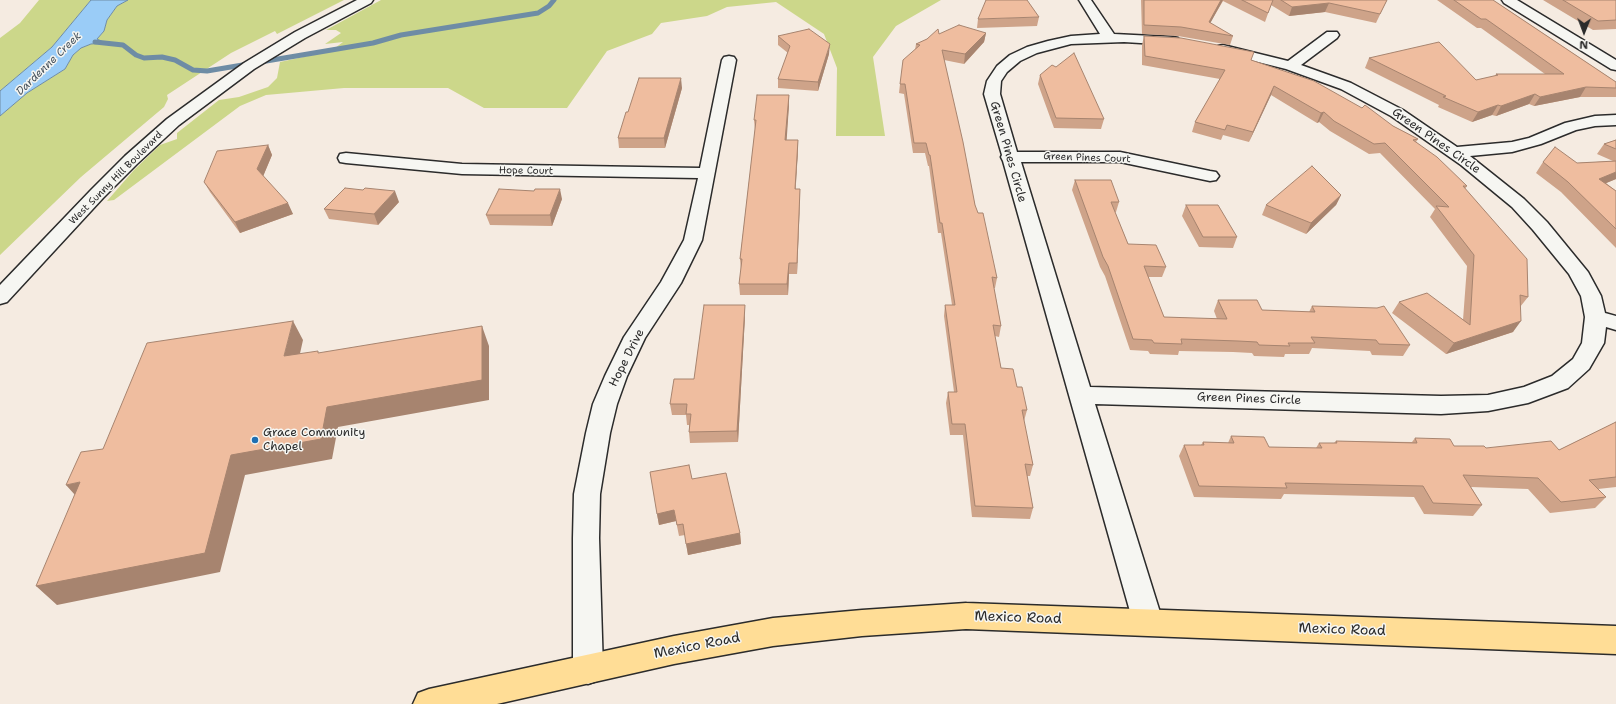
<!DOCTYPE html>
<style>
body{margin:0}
#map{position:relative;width:1616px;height:704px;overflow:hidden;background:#f5ebe1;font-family:"Shantell Sans",sans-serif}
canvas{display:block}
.north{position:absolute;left:1564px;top:12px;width:40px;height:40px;-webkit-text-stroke:3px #f6f6f2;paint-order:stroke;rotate:181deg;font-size:11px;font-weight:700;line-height:16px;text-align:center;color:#2b2b2b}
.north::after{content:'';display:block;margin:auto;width:14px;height:18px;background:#2b2b2b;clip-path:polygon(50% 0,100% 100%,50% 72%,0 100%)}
</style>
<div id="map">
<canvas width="1616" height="704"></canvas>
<div class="north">N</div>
</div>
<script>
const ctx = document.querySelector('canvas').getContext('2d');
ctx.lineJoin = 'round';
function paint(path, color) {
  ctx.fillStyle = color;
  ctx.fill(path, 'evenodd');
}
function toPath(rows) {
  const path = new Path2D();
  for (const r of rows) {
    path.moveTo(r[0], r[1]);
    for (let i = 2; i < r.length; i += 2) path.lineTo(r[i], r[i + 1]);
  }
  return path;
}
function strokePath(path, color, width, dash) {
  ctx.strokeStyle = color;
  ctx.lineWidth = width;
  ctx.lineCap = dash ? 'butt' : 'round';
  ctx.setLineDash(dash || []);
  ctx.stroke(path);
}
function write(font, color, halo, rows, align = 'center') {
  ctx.font = font + ' "Shantell Sans",sans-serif';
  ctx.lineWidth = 3;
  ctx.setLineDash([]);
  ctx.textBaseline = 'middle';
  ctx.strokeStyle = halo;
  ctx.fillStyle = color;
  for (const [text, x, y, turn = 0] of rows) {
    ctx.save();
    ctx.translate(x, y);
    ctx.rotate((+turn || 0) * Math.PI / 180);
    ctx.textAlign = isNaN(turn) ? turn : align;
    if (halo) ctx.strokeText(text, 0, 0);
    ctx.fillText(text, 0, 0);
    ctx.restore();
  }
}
paint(toPath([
 [39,0,91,0,52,47,0,91,0,38,20,23],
 [128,0,344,0,277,34,275,31,231,53,167,95,168,99,164,107,81,177,0,255,0,116,27,93,65,69,73,55,81,48,91,44,104,43,97,39,104,31,107,20,117,6],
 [381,0,941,0,896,26,873,57,885,136,836,136,837,68,824,34,776,2,727,7,707,16,661,23,652,34,607,51,567,108,484,108,448,88,344,88,266,95,240,106,114,200,107,201,134,170,160,145,177,139,177,133,219,100,239,97,268,87,277,78,280,62,331,51,343,42,325,44,341,33,336,30,326,30]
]), '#ccd78a');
const water = toPath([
 [91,0,128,0,117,6,107,20,104,31,97,39,105,43,91,44,81,48,73,55,65,69,27,93,0,116,0,91,52,47,91,0]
]);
paint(water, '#9accf7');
strokePath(water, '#6e8ca5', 1);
strokePath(toPath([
 [95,42,123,45,136,55,144,58,162,57,175,60,193,70,207,71,373,43,401,35,538,13,549,6,554,0]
]), '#6e8ca5', 5);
const street = toPath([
 [1079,0,1091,0,1114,34,1173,37,1178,38,1180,41,1178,44,1173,45,1124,42,1071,44,1037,53,1020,61,1007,72,1001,81,1000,94,1017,152,1120,152,1210,171,1216,172,1219,176,1216,180,1210,181,1120,162,1021,162,1090,387,1441,396,1488,395,1524,387,1552,376,1573,359,1582,343,1585,317,1581,296,1569,274,1533,230,1512,207,1461,165,1391,116,1341,89,1286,69,1218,52,1216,49,1218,46,1223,45,1288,61,1327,32,1337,32,1339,35,1337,38,1301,65,1351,83,1403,110,1457,147,1512,142,1529,138,1565,123,1595,116,1616,115,1616,125,1595,126,1576,130,1541,144,1512,152,1470,156,1524,199,1547,222,1588,272,1601,296,1605,313,1616,316,1616,330,1606,327,1604,343,1589,369,1568,388,1528,403,1488,411,1441,414,1095,404,1163,622,1158,631,1148,635,1138,631,1133,622,1003,161,1001,157,1002,155,984,94,987,81,997,66,1010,55,1027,47,1048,41,1071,36,1100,34,1079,0],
 [1502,0,1517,0,1616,60,1616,70,1611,69,1504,3,1502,0],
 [729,56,734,57,736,60,702,240,681,283,645,338,627,376,617,404,610,433,600,494,599,538,603,670,599,680,588,684,577,680,573,670,573,538,574,494,586,433,593,404,605,376,624,337,661,282,684,240,698,178,462,174,346,163,340,162,338,158,340,154,346,153,462,164,700,168,722,60,724,57,729,56]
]);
const secondary = toPath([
 [357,0,373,0,371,3,305,38,254,69,179,125,137,164,103,198,7,302,0,304,0,285,91,190,125,156,167,119,244,63,295,32,357,0]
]);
const primary = toPath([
 [966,603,1616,626,1616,654,966,629,862,636,773,646,674,664,497,704,413,704,418,693,429,689,674,636,773,618,862,610,966,603]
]);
strokePath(street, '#2b2b2b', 3);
strokePath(secondary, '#2b2b2b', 3);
strokePath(primary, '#2b2b2b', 3);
paint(street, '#f6f6f2');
paint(secondary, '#f6f6f2');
paint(primary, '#ffdd96');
paint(toPath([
 [1141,0,1387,0,1376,23,1325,12,1289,16,1271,5,1265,22,1223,1,1210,23,1233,36,1230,45,1178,36,1142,34],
 [1437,0,1493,0,1616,82,1616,97,1580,97,1534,106,1529,104,1496,116,1492,115,1472,122,1438,107,1439,105,1365,68,1369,58,1476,80,1495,76,1496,74,1545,74,1481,28,1477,28],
 [1543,0,1616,0,1616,29,1593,30],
 [1039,17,1037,26,977,28,978,19],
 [986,33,984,42,964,64,944,60,975,205,997,278,995,288,994,288,1001,326,999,337,995,336,1001,368,1017,387,1027,410,1024,421,1033,465,1030,476,1027,476,1033,508,1030,519,972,517,963,435,950,435,946,403,948,392,954,392,944,316,945,305,952,305,941,233,938,233,929,166,928,166,925,153,913,153,904,94,899,93,900,84,915,50,916,44,939,34],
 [778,36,829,54,818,91,778,88,778,79,788,53,778,45],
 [1144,36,1251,60,1393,126,1418,139,1416,142,1467,186,1465,189,1528,297,1520,307,1513,332,1446,354,1392,313,1399,302,1463,320,1467,266,1430,217,1435,209,1380,153,1369,154,1330,131,1319,122,1317,123,1271,95,1249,142,1223,135,1221,140,1192,132,1195,122,1220,79,1142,65,1142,45],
 [1040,75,1104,119,1101,129,1054,128,1038,84],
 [682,88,665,148,619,148,618,138,628,112],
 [789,95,789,105,786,140,798,140,798,150,795,189,800,189,797,274,789,274,788,295,740,295,739,284,741,270,740,259,755,130,754,120],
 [1616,140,1616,179,1606,183,1616,191,1616,248,1561,192,1536,173,1543,162,1577,163,1613,161,1597,154,1604,144],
 [268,145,272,155,263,176,293,214,240,233,210,192,204,182],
 [1075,180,1119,202,1116,212,1115,212,1128,244,1166,267,1162,277,1148,277,1164,317,1217,319,1214,311,1218,300,1262,310,1309,312,1312,306,1410,345,1403,356,1372,355,1370,351,1312,348,1309,354,1285,354,1284,357,1254,356,1252,353,1233,352,1179,351,1178,355,1150,354,1148,351,1130,350,1105,276,1100,267,1072,190],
 [1341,195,1336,205,1306,234,1262,215,1266,205],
 [562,199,552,226,490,225,486,215],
 [399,202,378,225,329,219,324,209],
 [1186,205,1237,237,1233,248,1199,247,1182,216],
 [745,316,738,442,690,443,689,432,689,425,687,425,686,415,672,415,670,404,694,379],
 [1616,422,1616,487,1598,489,1606,497,1595,508,1550,513,1528,489,1471,487,1482,505,1473,516,1424,514,1414,497,1284,494,1281,499,1194,497,1179,456,1184,445,1201,445,1203,442,1228,443,1231,436,1269,447,1316,448,1319,443,1334,443,1336,441,1412,442,1415,438,1454,446,1486,448,1559,450],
 [692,479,740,533,741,544,688,555,685,535,679,536,676,521,659,525,657,514]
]), '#cea389');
paint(toPath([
 [1221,0,1223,0,1206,31,1209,22],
 [1329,3,1325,12,1289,16,1292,7],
 [986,33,984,42,964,64,965,54],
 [830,44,829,54,818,91,818,82],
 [681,78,682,88,665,148,664,138],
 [1274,86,1271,95,1249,142,1253,132],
 [1586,87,1580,97,1534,106,1540,97],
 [1535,94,1529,104,1496,116,1501,106],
 [789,95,789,105,786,150,785,140],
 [1498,105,1492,115,1472,122,1478,112],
 [1324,112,1319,122,1317,123,1321,113],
 [798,140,798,150,795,200,795,189],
 [268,145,272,155,262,179,257,169],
 [1616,172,1616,179,1592,189,1599,179],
 [560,189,562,199,552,226,550,215],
 [800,189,800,200,797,274,797,263],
 [395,191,399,202,378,225,374,214],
 [1341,195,1336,205,1306,234,1311,223],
 [288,203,293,214,240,233,235,222],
 [789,263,789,274,788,295,787,284],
 [745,305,745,316,738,442,737,431],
 [293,321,303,340,295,376,284,356],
 [1521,321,1513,332,1446,354,1454,343],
 [482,326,489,346,489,400,338,427,332,459,245,475,220,572,57,605,36,586,231,455],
 [80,482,84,505,66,485],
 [674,510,676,521,659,525,657,514],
 [740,533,741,544,688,555,686,544]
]), '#a7846f');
const building = toPath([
 [986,0,1027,0,1039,17,978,19,986,0],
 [1144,0,1221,0,1209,22,1233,36,1181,27,1144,25,1144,0],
 [1242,0,1273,0,1268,13,1242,0],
 [1281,0,1387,0,1380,14,1329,3,1292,7,1281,0],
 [1454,0,1493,0,1616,82,1616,88,1586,87,1540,97,1535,94,1501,106,1498,105,1478,112,1443,97,1446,96,1369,58,1439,42,1476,80,1498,75,1496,74,1564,74,1486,19,1481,19,1454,0],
 [1563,0,1616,0,1616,20,1598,21,1563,0],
 [959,25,986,33,965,54,942,50,963,142,975,205,978,213,983,213,997,278,992,277,1001,326,993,325,1001,368,1013,369,1017,387,1022,387,1027,410,1022,410,1033,465,1025,464,1033,508,975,506,965,424,952,424,948,392,957,392,945,305,955,305,942,223,940,223,930,155,929,155,926,143,914,143,905,84,900,84,903,60,920,45,916,44,927,39,938,29,939,34,959,25],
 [809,29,830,44,818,82,778,79,790,46,778,36,809,29],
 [1144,36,1181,38,1254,52,1251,60,1314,81,1362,108,1365,105,1393,126,1418,139,1413,140,1437,157,1467,186,1463,186,1527,259,1528,297,1520,295,1521,321,1454,343,1399,302,1427,293,1470,325,1474,255,1436,206,1449,207,1385,143,1374,144,1334,121,1324,112,1321,113,1274,86,1253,132,1227,125,1225,130,1195,122,1225,70,1145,56,1144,36],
 [1074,53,1104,119,1056,118,1040,75,1052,65,1056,67,1074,53],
 [639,78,681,78,664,138,618,138,626,112,628,112,639,78],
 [757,95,789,95,785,140,798,140,795,189,800,189,797,263,789,263,787,284,739,284,742,259,740,259,756,120,754,120,757,95],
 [1616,140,1616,149,1604,144,1616,140],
 [268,145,257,169,288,203,235,222,204,182,217,151,268,145],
 [1555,147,1577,163,1616,161,1616,172,1599,179,1616,191,1616,229,1568,182,1543,162,1555,147],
 [1312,166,1341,195,1311,223,1266,205,1312,166],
 [1075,180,1111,180,1119,202,1111,202,1128,244,1156,245,1166,267,1144,266,1164,317,1227,319,1218,300,1257,300,1262,310,1315,312,1312,306,1377,308,1384,306,1410,345,1379,344,1376,340,1311,337,1315,343,1288,343,1290,346,1259,345,1257,342,1238,341,1181,339,1182,344,1154,343,1152,340,1133,339,1108,266,1103,257,1075,180],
 [345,188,363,190,365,188,395,191,374,214,324,209,345,188],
 [499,189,534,191,535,189,560,189,550,215,486,215,499,189],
 [1186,205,1218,205,1237,237,1203,237,1186,205],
 [704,305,745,305,737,431,689,432,691,414,686,414,687,404,670,404,674,379,694,379,704,305],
 [293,321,284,356,318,351,318,353,482,326,482,380,327,407,321,439,231,455,205,553,36,586,80,482,66,485,81,452,103,449,147,343,293,321],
 [1616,422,1616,477,1589,480,1606,497,1561,502,1538,478,1463,475,1482,505,1433,503,1423,486,1285,483,1287,488,1199,486,1184,445,1204,445,1203,442,1234,443,1231,436,1264,437,1269,447,1322,448,1319,443,1337,443,1336,441,1417,443,1415,438,1450,439,1454,446,1484,446,1486,448,1551,441,1559,450,1616,422],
 [689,465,692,479,726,473,740,533,686,544,683,524,677,525,674,510,657,514,650,472,689,465]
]);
paint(building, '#efbd9f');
strokePath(building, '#a7846f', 1);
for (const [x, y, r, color] of [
 [255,440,4,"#1f6fb2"]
]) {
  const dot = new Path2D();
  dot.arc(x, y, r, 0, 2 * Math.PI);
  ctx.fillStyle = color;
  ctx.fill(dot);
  strokePath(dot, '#f6f6f2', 1.5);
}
write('10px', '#2b2b2b', '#f6f6f2', [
 ["Green Pines Court",1087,158,2],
 ["Hope Court",526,171,1],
 ["West Sunny Hill Boulevard",116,178,-45]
]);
write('italic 11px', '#47535e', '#f6f6f2', [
 ["Dardenne Creek",49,64,-44]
]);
write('12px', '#2b2b2b', '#f6f6f2', [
 ["Green Pines Circle",1436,141,35],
 ["Green Pines Circle",1008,152,74],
 ["Hope Drive",627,358,-63],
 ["Green Pines Circle",1249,399,2]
]);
write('12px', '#2b2b2b', '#f6f6f2', [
 ["Grace Community",263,433],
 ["Chapel",263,447]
], 'left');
write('14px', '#2b2b2b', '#f6f6f2', [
 ["Mexico Road",1018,618,2],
 ["Mexico Road",1342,630,2],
 ["Mexico Road",697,646,-11]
]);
</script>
